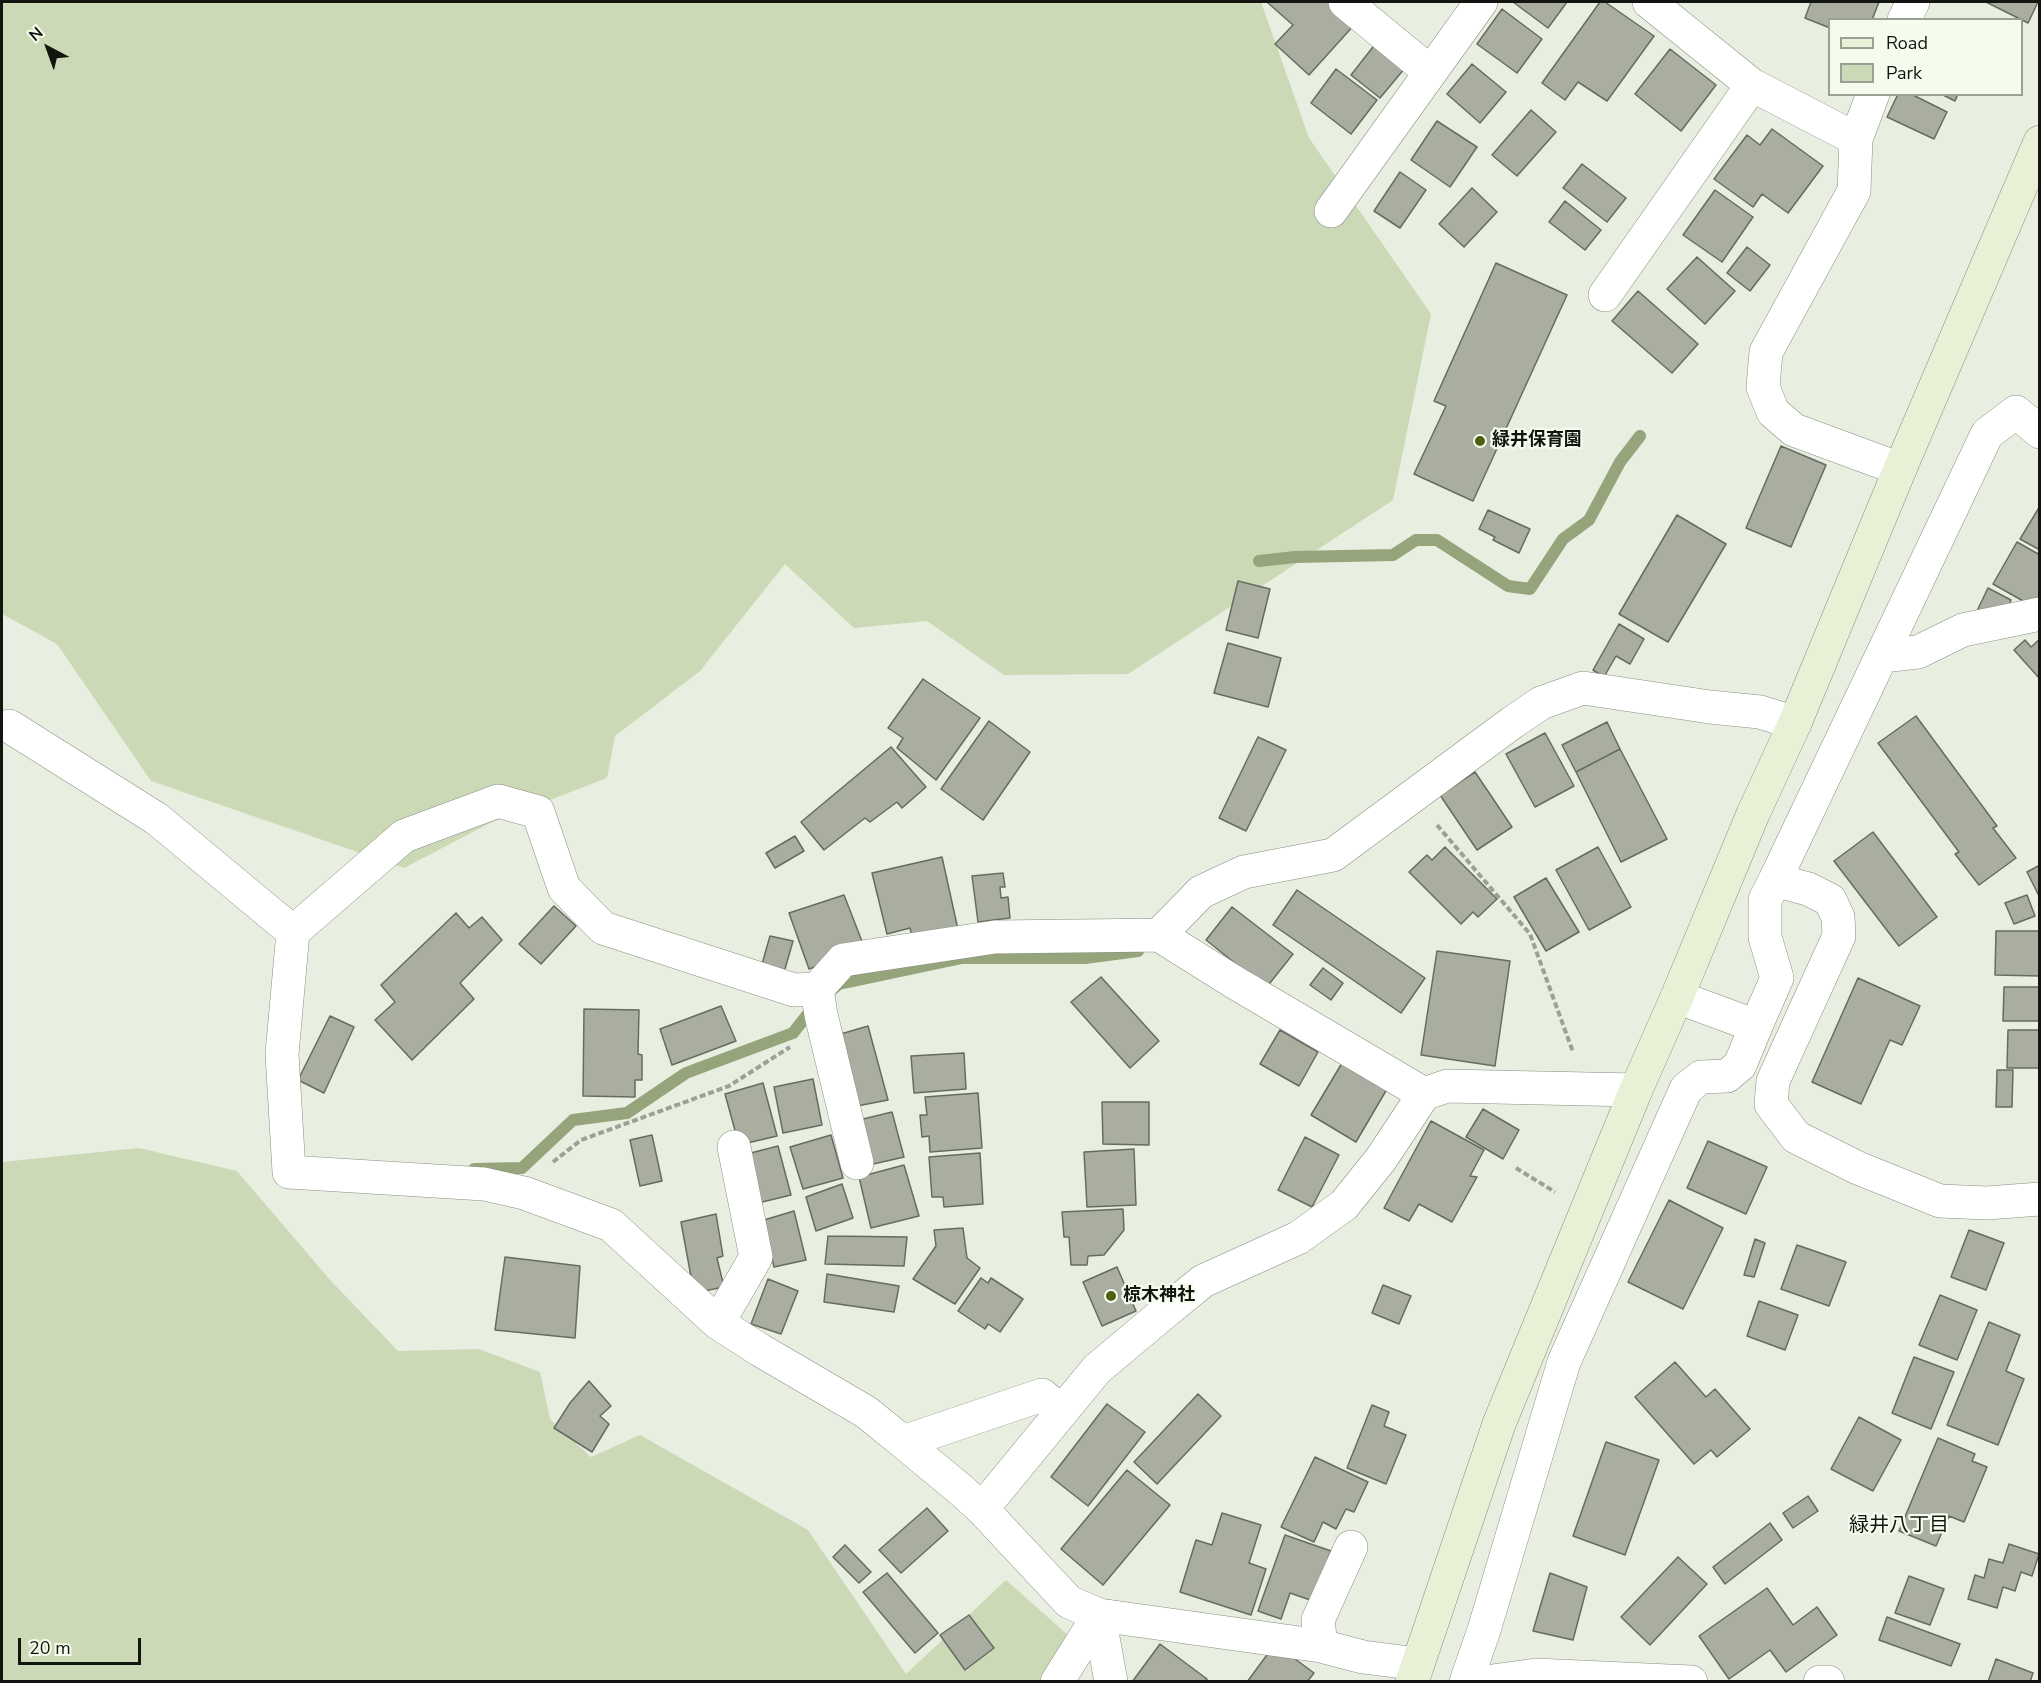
<!DOCTYPE html>
<meta charset="utf-8">
<style>
body{margin:0}
#map{position:relative;width:2041px;height:1683px;overflow:hidden;background:#e8eee0;font-family:"Nunito Sans",sans-serif}
canvas{display:block}
.frame{position:absolute;inset:0;border:3px solid #131510;pointer-events:none}
.legend{position:absolute;left:1828px;top:18px;width:195px;height:78px;box-sizing:border-box;background:#f6fced;border:2px solid #9ba095;margin:0;padding:8px 10px;list-style:none;font-size:18px;color:#131510}
.legend li{display:flex;align-items:center;gap:12px;height:30px}
.legend b{width:30px;border:2px solid #9ba095}
.north{position:absolute;left:18px;top:18px;width:60px;height:60px;-webkit-text-stroke:4px #f6fced;paint-order:stroke;rotate:319deg;font-size:16px;font-weight:700;line-height:24px;text-align:center;color:#131510}
.north::after{content:'';display:block;margin:auto;width:21px;height:27px;background:#131510;clip-path:polygon(50% 0,100% 100%,50% 72%,0 100%)}
.scale{position:absolute;left:18px;top:1638px;width:123px;height:27px;box-sizing:border-box;border:3px solid #131510;border-top:0;padding-left:8px;font-size:18px;line-height:21px;white-space:nowrap;color:#131510;-webkit-text-stroke:4px #f6fced;paint-order:stroke}
</style>
<div id="map">
<canvas width="2041" height="1683"></canvas>
<div class="frame"></div>
<ul class="legend">
<li><b style="height:8px;background:#e8f1d6"></b>Road</li>
<li><b style="height:16px;background:#cbd9b6"></b>Park</li>
</ul>
<div class="north">N</div>
<div class="scale">20 m</div>
</div>
<script>
const ctx = document.querySelector('canvas').getContext('2d');
ctx.lineJoin = 'round';
function paint(path, color) {
  ctx.fillStyle = color;
  ctx.fill(path, 'evenodd');
}
function toPath(rows) {
  const path = new Path2D();
  for (const r of rows) {
    path.moveTo(r[0], r[1]);
    for (let i = 2; i < r.length; i += 2) path.lineTo(r[i], r[i + 1]);
  }
  return path;
}
function strokePath(path, color, width, dash) {
  ctx.strokeStyle = color;
  ctx.lineWidth = width;
  ctx.lineCap = dash ? 'butt' : 'round';
  ctx.setLineDash(dash || []);
  ctx.stroke(path);
}
function write(font, color, halo, rows, align = 'center') {
  ctx.font = font + ' "Nunito Sans","Noto Sans JP",sans-serif';
  ctx.lineWidth = 4.5;
  ctx.setLineDash([]);
  ctx.textBaseline = 'middle';
  ctx.strokeStyle = halo;
  ctx.fillStyle = color;
  for (const [text, x, y, turn = 0] of rows) {
    ctx.save();
    ctx.translate(x, y);
    ctx.rotate((+turn || 0) * Math.PI / 180);
    ctx.textAlign = isNaN(turn) ? turn : align;
    if (halo) ctx.strokeText(text, 0, 0);
    ctx.fillText(text, 0, 0);
    ctx.restore();
  }
}
paint(toPath([
 [2,2,1261,2,1309,138,1431,314,1393,500,1128,674,1004,675,927,621,854,628,785,564,700,671,615,736,607,778,490,823,404,868,151,781,57,644,2,614],
 [139,1148,237,1171,330,1280,398,1351,479,1349,540,1372,550,1419,591,1457,640,1435,808,1530,906,1674,1006,1580,1070,1637,1047,1682,2,1681,2,1162]
]), '#cbd9b6');
strokePath(toPath([
 [1259,561,1295,557,1393,555,1416,540,1437,540,1508,586,1530,589,1563,539,1589,520,1620,462,1640,436],
 [833,989,839,984,962,958,1085,958,1138,951],
 [474,1169,522,1168,573,1120,627,1113,686,1073,793,1033,815,1005]
]), '#95a47a', 12);
const building = toPath([
 [1269,2,1330,2,1355,24,1309,75,1275,44,1293,25,1268,3,1269,2],
 [1513,2,1567,2,1548,28,1513,2],
 [1600,2,1605,2,1654,36,1607,101,1578,82,1565,100,1542,83,1600,2],
 [1811,2,1879,2,1872,20,1830,20,1830,28,1805,18,1811,2],
 [1986,2,2038,2,2028,23,1986,2],
 [1502,9,1542,39,1517,73,1477,44,1502,9],
 [1380,38,1410,62,1380,98,1351,75,1380,38],
 [1670,49,1716,85,1681,131,1635,94,1670,49],
 [1472,64,1506,92,1480,123,1447,94,1472,64],
 [1336,69,1377,100,1351,134,1311,103,1336,69],
 [1898,94,1911,94,1947,112,1934,139,1887,117,1898,94],
 [1941,94,1958,94,1955,101,1941,94],
 [1531,110,1556,132,1517,176,1492,155,1531,110],
 [1437,121,1477,147,1450,187,1411,160,1437,121],
 [1772,129,1823,166,1788,213,1762,194,1753,207,1714,179,1747,135,1760,145,1772,129],
 [1582,164,1626,198,1607,222,1563,188,1582,164],
 [1400,172,1426,190,1400,228,1374,211,1400,172],
 [1472,188,1497,212,1464,247,1439,224,1472,188],
 [1715,190,1753,217,1722,262,1683,235,1715,190],
 [1565,201,1601,230,1585,250,1549,222,1565,201],
 [1747,247,1770,265,1750,291,1727,273,1747,247],
 [1697,257,1735,291,1705,324,1667,289,1697,257],
 [1496,263,1567,295,1473,501,1414,474,1446,406,1434,401,1496,263],
 [1638,291,1698,344,1672,373,1612,321,1638,291],
 [1781,446,1826,465,1791,547,1746,528,1781,446],
 [2040,506,2040,550,2020,539,2040,506],
 [1488,510,1530,529,1519,553,1493,540,1495,537,1479,529,1488,510],
 [1677,515,1726,544,1668,642,1619,614,1677,515],
 [2017,542,2040,555,2039,610,1993,584,2017,542],
 [1238,581,1270,589,1258,638,1226,630,1238,581],
 [1988,588,2011,600,2007,609,1976,613,1988,588],
 [1619,624,1644,639,1630,664,1616,656,1604,677,1593,670,1619,624],
 [2040,639,2040,679,2014,650,2025,640,2031,647,2040,639],
 [1228,643,1281,658,1268,707,1214,693,1228,643],
 [923,679,980,718,936,780,897,748,903,738,888,728,923,679],
 [1916,716,1997,826,1993,828,2016,858,1979,885,1955,854,1959,852,1878,743,1916,716],
 [989,721,1030,752,983,820,941,789,989,721],
 [1607,722,1620,749,1576,772,1562,745,1607,722],
 [1545,733,1574,786,1535,807,1506,754,1545,733],
 [1258,737,1286,750,1246,831,1219,818,1258,737],
 [891,747,926,787,902,808,897,802,870,822,865,818,824,850,801,822,891,747],
 [1620,749,1667,839,1621,862,1576,772,1620,749],
 [1475,772,1512,827,1477,850,1440,795,1475,772],
 [1873,832,1937,917,1899,946,1834,861,1873,832],
 [795,836,804,851,775,868,766,853,795,836],
 [1445,847,1497,899,1478,917,1473,912,1461,924,1409,872,1427,855,1432,860,1445,847],
 [1598,847,1631,907,1589,930,1556,870,1598,847],
 [942,857,959,934,914,944,910,928,887,934,872,873,942,857],
 [2040,865,2040,898,2027,872,2040,865],
 [1003,873,1005,887,1000,887,1001,898,1008,897,1010,918,978,922,972,876,1003,873],
 [1546,878,1579,932,1546,951,1514,897,1546,878],
 [1297,890,1425,978,1401,1013,1273,925,1297,890],
 [844,895,865,949,809,969,789,913,844,895],
 [2027,895,2035,916,2014,924,2005,903,2027,895],
 [554,906,576,926,541,964,519,944,554,906],
 [1232,907,1293,954,1266,988,1206,940,1232,907],
 [456,913,469,928,482,917,502,940,460,983,474,999,412,1060,375,1020,395,1002,381,985,456,913],
 [1996,931,2040,931,2040,976,1995,975,1996,931],
 [770,936,793,941,783,976,760,971,770,936],
 [1437,951,1510,961,1495,1066,1421,1055,1437,951],
 [1323,968,1343,983,1331,1000,1310,985,1323,968],
 [1101,977,1159,1041,1130,1068,1071,1002,1101,977],
 [1858,978,1920,1006,1902,1045,1890,1040,1861,1104,1812,1082,1858,978],
 [2004,987,2040,987,2040,1021,2003,1021,2004,987],
 [721,1006,736,1041,672,1065,660,1029,721,1006],
 [584,1009,639,1010,638,1054,642,1055,642,1080,635,1080,635,1097,583,1096,584,1009],
 [330,1016,354,1027,324,1093,298,1080,330,1016],
 [868,1026,888,1100,852,1107,834,1036,868,1026],
 [1280,1030,1318,1052,1299,1086,1260,1064,1280,1030],
 [2008,1030,2040,1030,2040,1068,2007,1068,2008,1030],
 [964,1053,966,1089,914,1093,911,1056,964,1053],
 [1342,1063,1387,1089,1356,1142,1311,1115,1342,1063],
 [1997,1070,2013,1070,2012,1107,1996,1107,1997,1070],
 [813,1079,822,1125,783,1133,774,1087,813,1079],
 [763,1083,777,1136,739,1145,725,1094,763,1083],
 [978,1093,982,1148,930,1152,929,1136,922,1137,920,1115,927,1115,925,1097,978,1093],
 [1102,1102,1149,1102,1149,1145,1103,1144,1102,1102],
 [1483,1109,1519,1130,1503,1159,1466,1137,1483,1109],
 [892,1112,904,1157,869,1165,859,1120,892,1112],
 [1431,1121,1484,1150,1470,1176,1477,1177,1452,1222,1419,1204,1409,1221,1384,1208,1431,1121],
 [652,1135,662,1181,640,1186,630,1140,652,1135],
 [831,1135,843,1178,803,1189,790,1147,831,1135],
 [1305,1137,1339,1155,1312,1207,1278,1190,1305,1137],
 [1708,1141,1767,1167,1746,1214,1687,1188,1708,1141],
 [778,1146,791,1195,754,1204,743,1155,778,1146],
 [1134,1149,1136,1205,1087,1207,1084,1152,1134,1149],
 [980,1153,983,1204,944,1207,943,1197,932,1197,929,1157,980,1153],
 [904,1165,919,1216,871,1228,859,1177,904,1165],
 [842,1184,853,1218,816,1231,806,1197,842,1184],
 [1669,1200,1723,1228,1683,1309,1628,1282,1669,1200],
 [1123,1209,1124,1230,1104,1255,1088,1256,1087,1265,1071,1265,1069,1237,1064,1237,1062,1212,1123,1209],
 [794,1211,806,1260,774,1267,764,1220,794,1211],
 [716,1214,723,1256,717,1258,724,1287,694,1293,681,1222,716,1214],
 [963,1228,967,1258,980,1268,955,1304,913,1279,936,1246,934,1230,963,1228],
 [1969,1230,2004,1243,1986,1290,1951,1277,1969,1230],
 [828,1236,907,1237,904,1266,825,1264,828,1236],
 [1755,1239,1765,1243,1754,1277,1744,1275,1755,1239],
 [1797,1245,1846,1262,1829,1306,1781,1289,1797,1245],
 [505,1257,580,1266,575,1338,495,1330,505,1257],
 [1117,1267,1136,1311,1102,1326,1083,1282,1117,1267],
 [827,1274,899,1286,894,1312,824,1302,827,1274],
 [981,1278,988,1283,991,1278,1023,1299,1000,1332,988,1324,985,1329,958,1311,981,1278],
 [768,1279,798,1291,781,1334,751,1324,768,1279],
 [1383,1285,1411,1296,1399,1324,1372,1313,1383,1285],
 [1940,1295,1977,1310,1957,1360,1919,1345,1940,1295],
 [1759,1301,1798,1315,1785,1350,1747,1336,1759,1301],
 [1989,1322,2020,1335,2006,1371,2024,1379,1998,1445,1947,1425,1989,1322],
 [1914,1357,1954,1372,1931,1429,1892,1413,1914,1357],
 [1675,1362,1706,1397,1715,1389,1750,1429,1717,1457,1711,1450,1694,1464,1635,1397,1675,1362],
 [589,1381,611,1406,600,1416,609,1424,592,1452,554,1428,570,1403,589,1381],
 [1198,1394,1221,1416,1157,1484,1134,1462,1198,1394],
 [1107,1404,1145,1432,1088,1506,1051,1477,1107,1404],
 [1372,1405,1389,1412,1384,1426,1406,1435,1386,1484,1347,1468,1372,1405],
 [1859,1417,1901,1440,1873,1491,1831,1469,1859,1417],
 [1938,1438,1975,1454,1972,1461,1987,1467,1964,1522,1949,1516,1936,1546,1899,1531,1938,1438],
 [1606,1442,1659,1460,1625,1555,1573,1536,1606,1442],
 [1315,1457,1368,1482,1354,1512,1346,1509,1336,1529,1323,1522,1314,1542,1281,1527,1315,1457],
 [1127,1470,1170,1505,1103,1585,1061,1549,1127,1470],
 [1808,1496,1818,1511,1793,1528,1783,1513,1808,1496],
 [927,1508,948,1531,901,1573,879,1550,927,1508],
 [1222,1513,1261,1525,1249,1563,1266,1569,1251,1615,1180,1592,1196,1540,1212,1545,1222,1513],
 [1770,1523,1782,1540,1725,1584,1713,1567,1770,1523],
 [1285,1535,1331,1551,1313,1601,1290,1593,1281,1619,1258,1611,1285,1535],
 [2009,1544,2039,1554,2032,1576,2021,1572,2015,1591,2003,1587,1997,1608,1968,1599,1975,1575,1984,1578,1989,1559,2003,1563,2009,1544],
 [845,1545,871,1572,859,1583,833,1557,845,1545],
 [1678,1557,1707,1584,1650,1645,1621,1617,1678,1557],
 [887,1573,938,1633,915,1653,863,1592,887,1573],
 [1550,1573,1587,1587,1573,1640,1533,1631,1550,1573],
 [1909,1576,1944,1589,1930,1625,1895,1613,1909,1576],
 [1767,1588,1793,1625,1817,1607,1837,1635,1786,1672,1770,1650,1729,1679,1699,1636,1767,1588],
 [969,1615,994,1648,965,1670,940,1635,969,1615],
 [1887,1617,1960,1644,1951,1666,1879,1640,1887,1617],
 [1160,1644,1207,1679,1205,1682,1132,1682,1160,1644],
 [1275,1644,1314,1673,1307,1682,1247,1682,1275,1644],
 [1996,1659,2033,1673,2030,1682,1988,1682,1996,1659]
]);
paint(building, '#a9aea1');
strokePath(building, '#676c60', 1.5);
const street = toPath([
 [1345,2,1430,72],
 [1649,2,1752,85,1856,139],
 [1904,20,1913,2],
 [1873,94,1856,139,1854,191,1766,352,1763,387,1773,412,1794,430,1900,469],
 [1331,211,1481,2],
 [1605,295,1752,85],
 [1882,656,1918,652,1963,630,2040,614],
 [9,726,157,819,293,932],
 [1775,880,1987,434,2016,412,2040,432],
 [1159,935,1201,892,1244,872,1333,855,1513,722,1541,703,1583,688,1710,707,1760,712,1795,723],
 [817,989,821,1015,857,1163],
 [1677,997,1756,1026,1777,978,1765,937,1765,900,1775,880,1808,889,1830,900,1838,917,1839,936,1773,1081,1771,1104,1796,1137,1858,1168,1940,1201,1987,1203,2040,1199],
 [718,1323,756,1257,734,1147],
 [903,1442,1042,1395,1062,1412],
 [982,1509,1097,1369,1165,1312,1203,1281,1298,1238,1344,1205,1381,1159,1424,1094],
 [1099,1615,1111,1682],
 [1321,1646,1318,1620,1351,1547],
 [1418,1664,1363,1657,1321,1646,1099,1615,1069,1602,982,1509,961,1490,903,1442,866,1412,760,1350,718,1323,611,1225,524,1193,484,1184,289,1172,282,1054,293,932,404,836,498,801,538,812,564,888,603,928,794,990,817,989,843,960,995,937,1159,935,1234,982,1424,1094,1447,1086,1636,1090],
 [1057,1682,1099,1615],
 [1466,1682,1484,1630,1564,1362,1686,1089,1701,1077,1727,1076,1740,1065,1756,1026],
 [1485,1682,1536,1675,1691,1682],
 [1820,1682,1828,1682]
]);
const secondary = toPath([
 [1412,1682,1499,1424,1636,1090,1677,997,1753,814,1795,723,1900,469,2040,142]
]);
strokePath(street, '#898f81', 34);
strokePath(secondary, '#898f81', 34);
strokePath(toPath([
 [1437,825,1530,934,1573,1052],
 [553,1162,581,1140,729,1086,790,1047],
 [1516,1168,1555,1192]
]), '#9ca196', 4, [6, 3]);
strokePath(street, '#fff', 33);
strokePath(secondary, '#e8f1d6', 33);
for (const [x, y, r, color] of [
 [1480,441,6,"#4b620e"],
 [1111,1296,6,"#4b620e"]
]) {
  const dot = new Path2D();
  dot.arc(x, y, r, 0, 2 * Math.PI);
  ctx.fillStyle = color;
  ctx.fill(dot);
  strokePath(dot, '#f6fced', 2);
}
write('bold 18px', '#131510', '#f6fced', [
 ["緑井保育園",1492,441],
 ["椋木神社",1123,1296]
], 'left');
write('20px', '#131510', '#f6fced', [
 ["緑井八丁目",1899,1526]
]);
</script>
